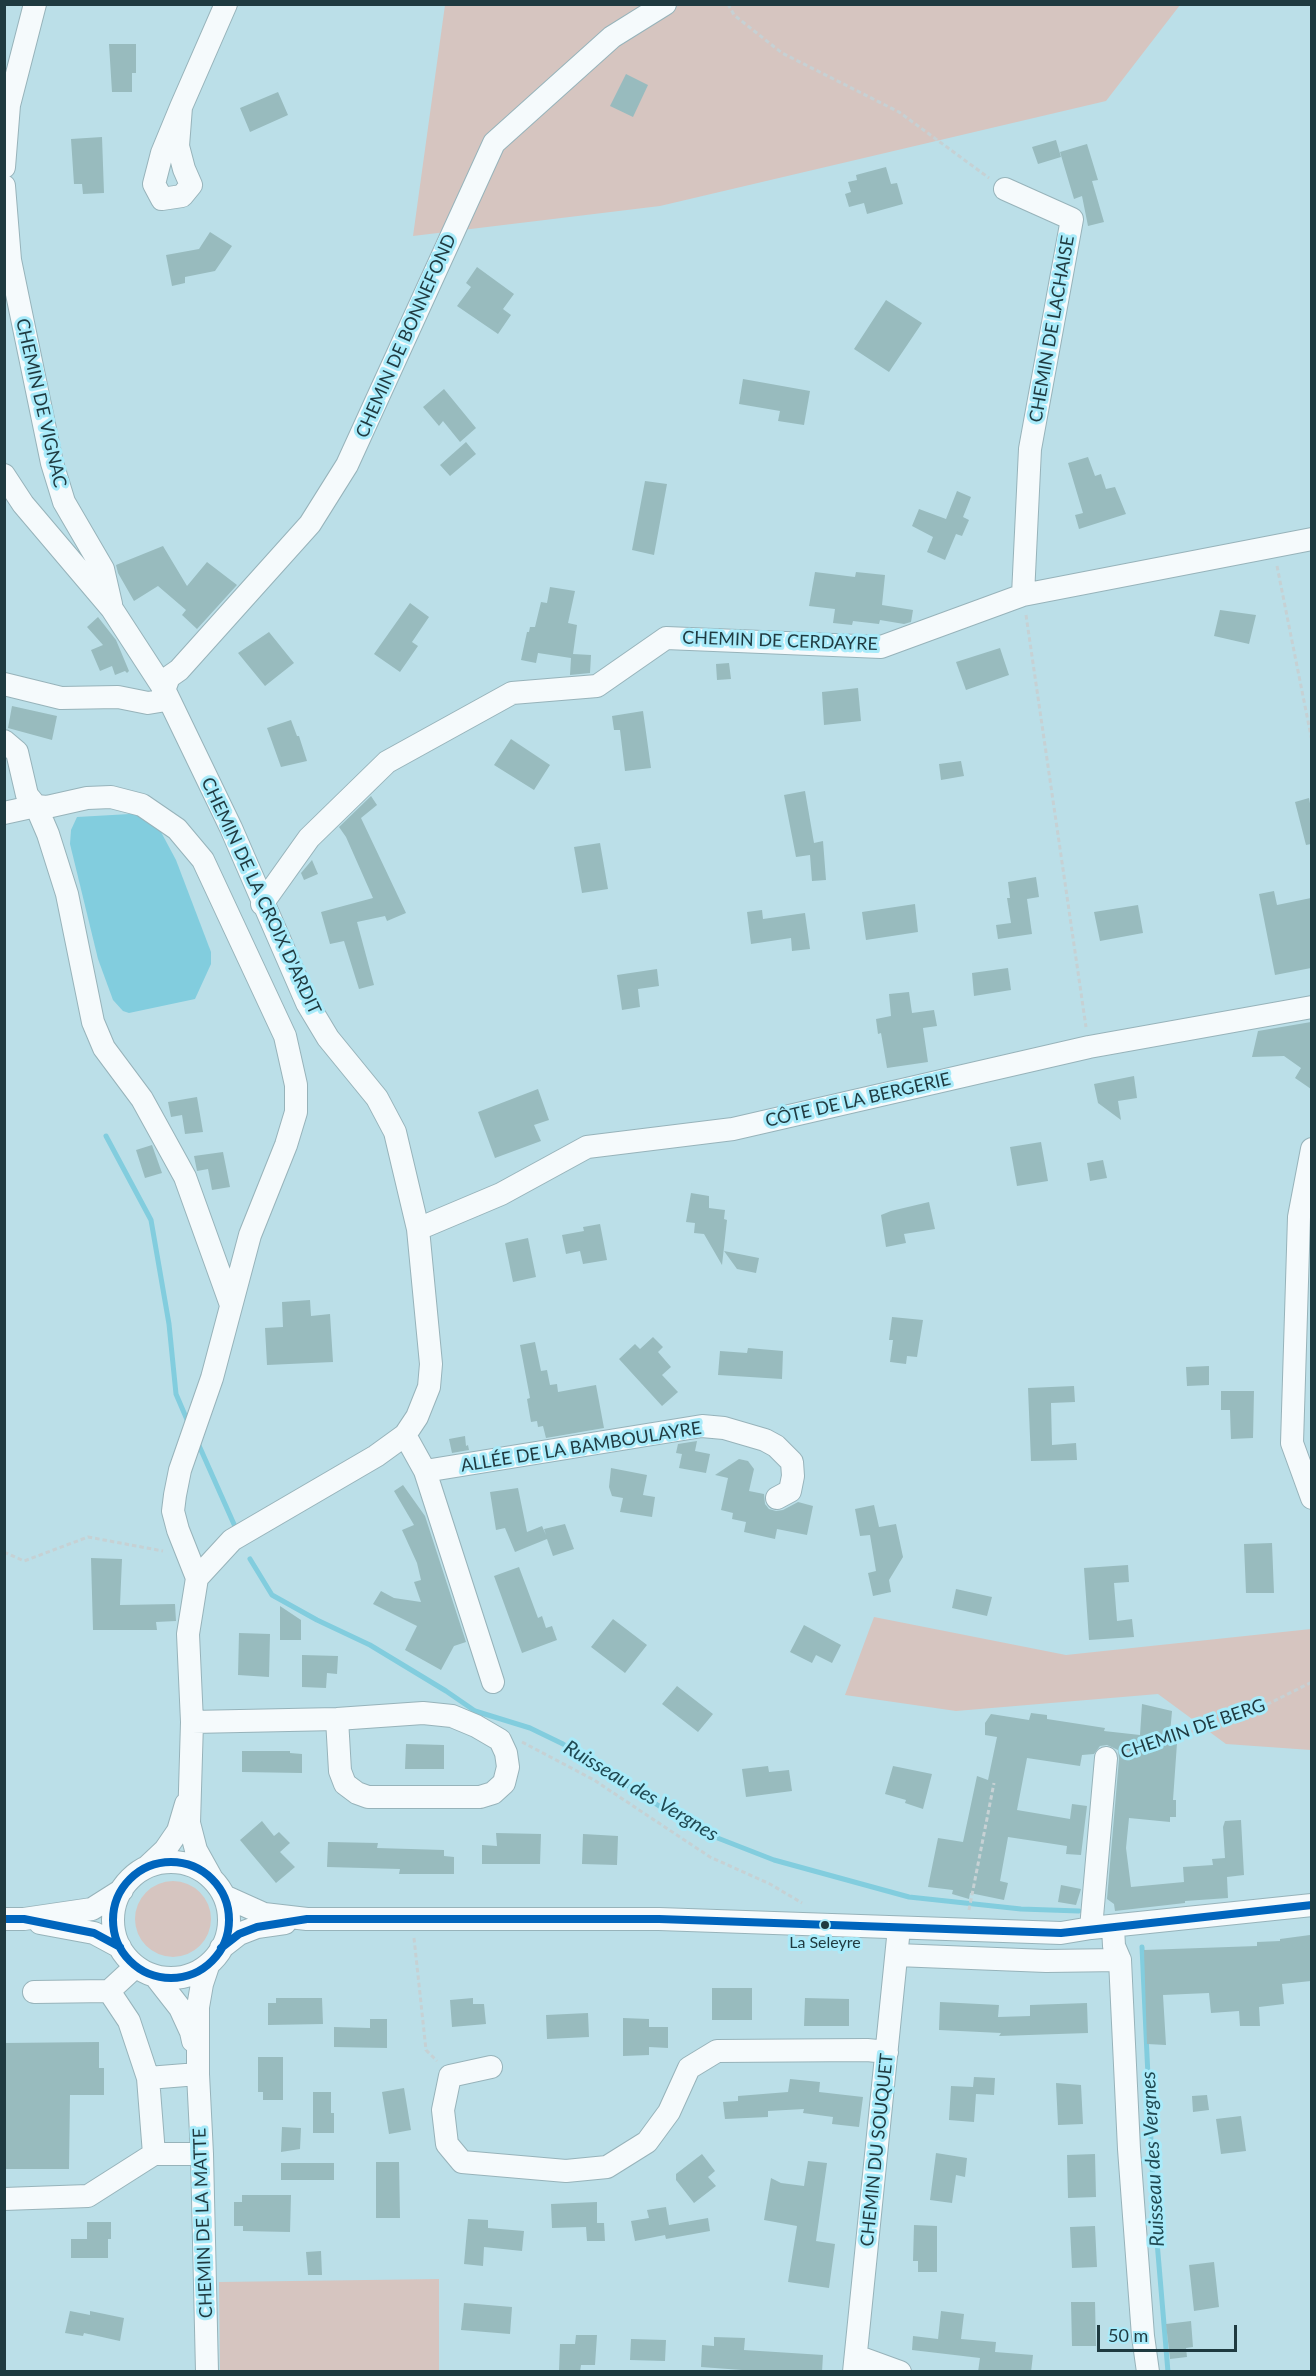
<!DOCTYPE html>
<meta charset="utf-8">
<style>
body{margin:0}
#map{position:relative;width:1316px;height:2376px;overflow:hidden;background:#bbdfe8;font-family:Lato,sans-serif}
canvas{display:block}
.frame{position:absolute;inset:0;border:6px solid #1f3a40;pointer-events:none}
.scale{position:absolute;left:1097px;top:2325px;width:140px;height:27px;box-sizing:border-box;border:3px solid #1f3a40;border-top:0;padding-left:8px;font-size:18px;line-height:21px;white-space:nowrap;color:#1f3a40;-webkit-text-stroke:4px #a9ebfa;paint-order:stroke}
</style>
<div id="map">
<canvas width="1316" height="2376"></canvas>
<div class="frame"></div>
<div class="scale">50 m</div>
</div>
<script>
const ctx = document.querySelector('canvas').getContext('2d');
ctx.lineJoin = 'round';
function paint(path, color) {
  ctx.fillStyle = color;
  ctx.fill(path, 'evenodd');
}
function toPath(rows) {
  const path = new Path2D();
  for (const r of rows) {
    if (r.length === 3) {
      path.moveTo(r[0] + r[2], r[1]);
      path.arc(r[0], r[1], r[2], 0, 2 * Math.PI);
      continue;
    }
    path.moveTo(r[0], r[1]);
    for (let i = 2; i < r.length; i += 2) path.lineTo(r[i], r[i + 1]);
  }
  return path;
}
function strokePath(path, color, width, dash) {
  ctx.strokeStyle = color;
  ctx.lineWidth = width;
  ctx.lineCap = dash ? 'butt' : 'round';
  ctx.setLineDash(dash || []);
  ctx.stroke(path);
}
function write(font, color, halo, rows, align = 'center') {
  ctx.font = font + ' Lato,sans-serif';
  ctx.lineWidth = 6;
  ctx.setLineDash([]);
  ctx.textBaseline = 'middle';
  ctx.strokeStyle = halo;
  ctx.fillStyle = color;
  for (const [text, x, y, turn = 0] of rows) {
    ctx.save();
    ctx.translate(x, y);
    ctx.rotate((+turn || 0) * Math.PI / 180);
    ctx.textAlign = isNaN(turn) ? turn : align;
    if (halo) ctx.strokeText(text, 0, 0);
    ctx.fillText(text, 0, 0);
    ctx.restore();
  }
}
paint(toPath([
 [445,5,1180,5,1106,101,660,206,413,236],
 [874,1617,1066,1655,1311,1629,1311,1750,1226,1744,1158,1694,956,1711,845,1695],
 [173,1919,38],
 [439,2279,439,2371,220,2371,219,2282]
]), '#d6c5c0');
paint(toPath([
 [130,814,140,814,161,832,176,860,211,952,211,964,195,999,129,1013,123,1011,113,1000,98,959,70,844,71,830,77,817]
]), '#82cdde');
strokePath(toPath([
 [106,1136,151,1220,169,1324,176,1394,188,1422],
 [197,1441,237,1531],
 [250,1559,272,1595,317,1620,370,1645,446,1691,475,1711,530,1728,563,1744,670,1813,715,1837,774,1860,909,1897,1021,1909,1079,1911],
 [1142,1947,1154,2206,1168,2372]
]), '#82cdde', 5);
paint(toPath([
 [109,44,136,44,136,73,132,73,132,92,112,92],
 [626,74,648,85,633,117,610,106],
 [278,92,288,115,250,132,240,108],
 [102,137,104,193,83,194,82,184,74,184,71,139],
 [1056,140,1061,157,1038,164,1032,147],
 [1087,144,1098,180,1092,181,1104,222,1088,226,1082,196,1074,199,1060,152],
 [886,167,891,184,897,183,903,204,867,214,864,203,849,207,845,194,851,192,848,182,857,180,856,175],
 [210,232,232,246,215,271,185,277,185,283,172,286,166,255,199,249],
 [477,267,514,294,503,309,511,315,498,334,457,306,471,287,466,283],
 [886,300,922,323,889,372,854,349],
 [743,379,810,391,804,425,778,421,780,411,739,404],
 [444,389,476,428,460,442,443,421,439,426,423,407],
 [466,442,476,454,450,476,440,465],
 [1088,457,1095,476,1101,474,1106,489,1115,487,1126,514,1079,529,1075,515,1083,513,1068,463],
 [645,481,667,484,654,555,632,550],
 [957,491,971,497,963,517,969,520,962,536,956,534,945,560,927,552,933,537,912,526,919,509,946,519],
 [163,546,187,586,207,562,237,585,197,629,182,615,186,610,158,586,134,601,118,573,116,565],
 [815,572,855,577,856,572,885,575,882,605,913,610,911,622,904,624,880,620,879,624,853,621,852,625,833,623,835,609,809,606],
 [550,587,575,591,568,623,577,625,573,654,591,655,590,673,570,675,571,658,538,653,536,663,521,660,527,632,529,632,530,627,535,627,541,602,547,603],
 [410,603,429,617,412,642,418,646,400,672,374,654],
 [1220,610,1256,615,1249,644,1214,636],
 [98,617,116,640,129,671,127,673,125,671,115,675,112,666,100,671,91,650,103,645,87,627],
 [269,632,294,663,265,686,238,653],
 [1000,648,1009,675,966,690,956,662],
 [729,663,731,679,717,680,716,664],
 [858,688,861,721,824,725,822,692],
 [12,706,57,716,52,740,8,728],
 [643,711,651,768,625,771,620,730,614,730,612,716],
 [291,720,297,736,299,736,307,761,281,767,267,728],
 [511,739,550,765,534,790,494,765],
 [961,761,964,776,941,780,939,764],
 [805,791,814,843,823,841,826,880,812,881,810,855,796,857,784,795],
 [371,796,377,805,361,818,406,913,387,921,385,916,357,922,374,985,359,989,344,941,330,944,321,912,373,898,346,837,339,827],
 [1309,798,1311,809,1311,844,1306,845,1295,802],
 [600,843,608,889,582,893,574,847],
 [312,860,318,874,304,880,301,873],
 [1036,877,1039,897,1027,899,1032,934,998,939,996,925,1011,923,1007,898,1010,898,1008,882],
 [1274,891,1277,905,1311,898,1311,968,1275,975,1259,894],
 [915,904,918,932,866,940,862,912],
 [1138,905,1143,933,1100,941,1094,912],
 [762,910,763,919,805,913,810,949,792,951,791,938,751,944,747,912],
 [1008,968,1011,990,974,996,972,973],
 [657,969,659,986,638,989,640,1007,622,1010,617,975],
 [909,992,912,1013,934,1010,937,1026,923,1028,928,1062,887,1068,881,1033,878,1034,876,1019,891,1016,889,994],
 [1311,1022,1311,1089,1295,1078,1301,1068,1284,1056,1252,1057,1258,1031],
 [1134,1076,1137,1098,1118,1101,1121,1120,1098,1103,1094,1084],
 [538,1089,549,1120,534,1125,541,1141,495,1158,478,1112],
 [197,1097,203,1132,185,1134,182,1115,171,1117,168,1102],
 [1041,1142,1048,1181,1017,1186,1010,1147],
 [152,1145,162,1173,145,1178,136,1150],
 [223,1152,230,1187,212,1190,208,1169,197,1171,194,1156],
 [1103,1160,1107,1178,1090,1181,1087,1163],
 [691,1193,709,1196,709,1208,725,1210,724,1219,727,1220,722,1265,704,1234,694,1233,695,1223,686,1222],
 [929,1202,935,1229,904,1234,906,1243,886,1247,881,1215,891,1211],
 [600,1224,607,1260,583,1264,580,1251,566,1254,562,1235,584,1231,583,1227],
 [528,1238,536,1277,513,1282,505,1243],
 [724,1251,759,1258,756,1273,737,1269],
 [310,1300,311,1316,330,1314,333,1362,267,1365,265,1328,283,1327,282,1302],
 [892,1317,923,1320,917,1357,907,1356,906,1364,890,1362,893,1340,889,1340],
 [653,1337,663,1347,658,1352,671,1367,662,1375,678,1392,662,1406,619,1359,635,1344,640,1349],
 [535,1342,541,1371,547,1370,550,1385,557,1384,558,1392,596,1385,604,1428,546,1438,543,1426,538,1427,537,1421,531,1422,527,1399,530,1398,520,1345],
 [748,1348,783,1351,782,1379,718,1375,720,1351,747,1353],
 [1209,1366,1209,1385,1187,1386,1186,1367],
 [1074,1386,1075,1402,1051,1403,1052,1445,1076,1443,1077,1460,1031,1461,1028,1388],
 [1221,1391,1254,1391,1253,1438,1231,1439,1230,1410,1221,1410],
 [465,1436,466,1446,468,1445,469,1450,452,1453,449,1439],
 [697,1441,695,1451,710,1454,706,1473,679,1468,682,1454,676,1453,678,1444],
 [739,1459,748,1461,754,1469,749,1491,764,1494,765,1504,769,1509,776,1511,783,1510,798,1502,813,1506,807,1535,777,1529,775,1539,744,1532,746,1522,732,1519,733,1513,721,1510,728,1478,715,1475],
 [611,1468,647,1475,643,1495,655,1497,652,1517,620,1512,623,1498,612,1496,609,1487],
 [403,1485,425,1516,466,1642,454,1646,441,1670,405,1650,417,1626,373,1604,381,1591,394,1598,421,1602,414,1582,421,1580,417,1563,402,1530,414,1525,394,1491],
 [518,1488,527,1532,542,1526,546,1535,544,1529,565,1524,574,1549,553,1556,547,1539,515,1552,505,1528,496,1530,490,1492],
 [874,1505,879,1527,896,1524,903,1557,889,1580,891,1592,873,1596,868,1573,876,1571,870,1535,860,1536,855,1509],
 [1272,1543,1274,1593,1246,1593,1244,1544],
 [91,1558,122,1559,120,1605,175,1604,176,1621,156,1622,157,1630,93,1630],
 [1128,1565,1129,1582,1114,1583,1117,1621,1132,1619,1134,1637,1089,1640,1084,1568],
 [519,1567,538,1618,542,1616,546,1628,552,1626,557,1640,522,1653,494,1576],
 [956,1589,992,1597,987,1616,952,1608],
 [280,1606,301,1620,301,1640,280,1640],
 [613,1619,647,1645,625,1673,591,1647],
 [804,1625,841,1645,832,1663,816,1655,812,1663,790,1652],
 [239,1633,270,1634,269,1677,238,1675],
 [302,1655,338,1656,337,1674,327,1673,326,1688,302,1687],
 [677,1686,713,1714,698,1732,662,1704],
 [1142,1704,1172,1711,1169,1745,1177,1743,1173,1800,1176,1800,1176,1817,1170,1817,1170,1822,1129,1818,1126,1848,1131,1887,1184,1882,1183,1867,1213,1865,1212,1859,1225,1858,1223,1827,1225,1821,1241,1820,1244,1875,1227,1877,1228,1898,1185,1901,1185,1903,1115,1911,1114,1904,1107,1899,1119,1759,1118,1750,1107,1745,1100,1746,1094,1754,1082,1755,1080,1766,1027,1758,1017,1810,1070,1819,1072,1804,1087,1806,1081,1855,1066,1854,1067,1846,1008,1837,1000,1881,1008,1883,1004,1900,970,1893,969,1899,952,1894,953,1890,928,1887,938,1838,963,1842,977,1776,988,1780,997,1737,985,1735,985,1723,991,1714,1029,1720,1031,1713,1047,1715,1047,1719,1105,1728,1104,1731,1140,1735],
 [406,1744,444,1745,444,1769,405,1769],
 [242,1751,290,1751,290,1753,302,1754,302,1773,242,1772],
 [768,1766,769,1772,789,1770,792,1791,746,1797,742,1769],
 [893,1766,932,1774,923,1809,905,1803,906,1800,885,1794],
 [262,1821,274,1836,279,1832,290,1843,280,1852,295,1867,276,1883,240,1840],
 [496,1833,541,1834,540,1864,482,1864,482,1845,497,1846],
 [583,1834,618,1836,617,1865,582,1864],
 [328,1842,378,1843,377,1848,444,1850,444,1856,454,1857,454,1874,399,1874,400,1869,327,1867],
 [1061,1885,1081,1889,1076,1905,1058,1902],
 [1310,1935,1311,1981,1282,1984,1284,2004,1259,2007,1260,2026,1240,2026,1239,2011,1211,2013,1209,1993,1163,1995,1166,2045,1147,2044,1144,1950,1257,1946,1257,1942,1280,1941,1280,1939],
 [712,1988,752,1988,752,2020,712,2020],
 [276,1998,322,1998,323,2024,268,2025,268,2003,276,2003],
 [473,1998,473,2004,484,2004,486,2024,452,2027,450,2000],
 [805,1998,849,1999,849,2026,804,2026],
 [940,2002,999,2005,998,2017,1030,2016,1030,2005,1087,2003,1088,2033,999,2036,1001,2033,939,2030],
 [588,2013,589,2037,547,2039,546,2015],
 [623,2018,649,2019,649,2027,668,2027,668,2048,649,2047,649,2055,623,2056],
 [370,2019,387,2019,387,2048,334,2047,334,2027,370,2028],
 [99,2042,99,2068,104,2068,104,2095,70,2095,69,2169,4,2169,4,2043],
 [258,2057,283,2057,283,2100,263,2100,263,2092,258,2092],
 [974,2077,995,2078,994,2095,976,2094,974,2122,949,2120,951,2086,973,2087],
 [790,2079,820,2082,819,2092,863,2097,859,2127,832,2124,833,2117,803,2113,804,2109,768,2111,768,2117,725,2119,723,2102,738,2101,738,2096,788,2092],
 [1056,2083,1081,2085,1083,2124,1058,2125],
 [404,2088,411,2130,389,2134,382,2092],
 [313,2092,331,2092,331,2113,334,2113,334,2133,313,2133],
 [1207,2095,1209,2110,1193,2112,1192,2096],
 [1241,2116,1246,2151,1221,2154,1216,2119],
 [282,2127,301,2128,300,2149,281,2152],
 [936,2153,967,2158,965,2177,956,2175,952,2203,930,2200],
 [702,2154,715,2171,708,2177,716,2186,694,2203,676,2180,676,2174],
 [1095,2154,1096,2197,1068,2198,1067,2155],
 [808,2161,827,2163,816,2241,835,2244,829,2288,788,2282,797,2226,764,2220,771,2178,781,2183,804,2186],
 [376,2162,399,2162,400,2218,376,2218],
 [281,2163,334,2163,334,2180,281,2180],
 [242,2195,291,2195,290,2232,243,2231,243,2226,234,2226,234,2202,242,2202],
 [597,2202,597,2223,604,2223,605,2241,587,2241,586,2227,552,2228,551,2204],
 [666,2207,669,2225,708,2218,710,2231,666,2239,665,2235,635,2241,631,2221,649,2218,647,2210],
 [468,2219,488,2220,488,2228,524,2231,522,2251,484,2247,483,2266,464,2264],
 [87,2222,111,2222,111,2239,108,2239,108,2258,71,2258,71,2239,87,2239],
 [914,2225,937,2226,937,2272,918,2272,918,2261,913,2261],
 [1095,2226,1097,2267,1072,2268,1070,2227],
 [321,2251,322,2275,308,2275,306,2252],
 [1214,2262,1219,2307,1194,2311,1189,2265],
 [1071,2302,1095,2302,1096,2346,1072,2346],
 [464,2303,512,2307,510,2334,461,2330],
 [70,2311,90,2315,90,2311,124,2318,120,2341,84,2333,83,2336,65,2333],
 [941,2311,964,2314,961,2339,996,2342,995,2352,1033,2355,1031,2372,978,2372,980,2358,912,2350,913,2336,938,2339],
 [1191,2321,1193,2347,1186,2348,1187,2357,1170,2359,1166,2324],
 [576,2335,597,2335,595,2365,581,2365,580,2372,559,2371,560,2344,575,2344],
 [714,2337,745,2338,744,2350,823,2355,822,2372,769,2372,701,2367,702,2345,714,2346],
 [631,2339,666,2340,665,2361,630,2360]
]), '#98bbbe');
const minor = toPath([
 [181,107,178,146,184,169,191,185,182,196,162,199,154,184,162,153,181,107,226,4],
 [4,167,9,105,35,4],
 [4,186,10,260,52,463,64,502,103,569,111,604],
 [1005,189,1072,219,1030,449,1023,595],
 [4,475,23,504,112,609,164,689,231,828,307,1003,328,1038,377,1098,395,1132,418,1229,431,1364,429,1387,417,1417,405,1435,376,1456,232,1540,197,1578,188,1634,192,1722,189,1823,196,1850,211,1877],
 [4,684,61,698,118,697,148,703,160,701,169,677,179,670,310,524,347,465,494,143,612,37,665,4],
 [4,741,17,752,27,795,36,806,47,807,87,798,111,797,142,805,177,829,203,860,285,1036,296,1085,296,1112,286,1145,250,1235,212,1378,180,1470,175,1495,173,1511,178,1530,197,1578],
 [4,813,36,806,48,834,67,894,93,1022,104,1048,142,1099,185,1177,231,1305],
 [262,904,309,838,387,762,512,693,597,686,666,638,881,647,1023,595,1312,539],
 [1312,1149,1299,1217,1292,1443,1312,1498],
 [418,1229,501,1194,587,1147,733,1129,1089,1047,1312,1007],
 [405,1435,425,1471,493,1682],
 [425,1471,702,1426,724,1428,765,1440,776,1446,792,1462,793,1476,790,1491,777,1498],
 [192,1722,337,1719,423,1713,452,1716,476,1726,500,1740,506,1753,508,1767,504,1783,493,1793,480,1797,368,1797,357,1793,345,1784,340,1771,337,1719],
 [171,1920,58],
 [148,1866,165,1850,178,1831,186,1804],
 [224,1896,264,1914,307,1919,659,1919,1061,1933,1091,1928,1312,1905],
 [4,1919,24,1919,92,1909,122,1890],
 [40,1923,94,1933,120,1947],
 [1113,1927,1114,1946,1120,1960,1129,2149,1143,2336,1148,2372],
 [1091,1928,1106,1758],
 [221,1948,239,1934,257,1927,285,1923],
 [897,1955,1046,1961,1120,1960],
 [155,1976,180,2008,191,2032,193,2041],
 [109,1991,129,2021,148,2078,154,2154],
 [34,1992,109,1991,135,1967],
 [491,2067,450,2076,443,2110,447,2144,462,2162,566,2171,607,2167,647,2142,669,2112,689,2068,717,2051,867,2050,887,2052],
 [148,2078,198,2074],
 [4,2199,88,2196,154,2154,202,2154],
 [856,2356,900,2372],
 [207,2372,202,2154,198,2074,198,2007,202,1984,208,1966],
 [854,2372,899,1928]
]);
strokePath(minor, '#97b3ba', 24);
strokePath(toPath([
 [728,4,734,15,782,53,899,112,989,178],
 [1277,566,1312,741],
 [1026,615,1086,1027],
 [4,1552,24,1561,88,1537,163,1551],
 [522,1742,594,1780,710,1857,770,1884,802,1903],
 [1125,1752,1250,1713,1312,1682],
 [969,1910,994,1783],
 [414,1938,426,2050,437,2061]
]), '#c6d1d4', 3, [4.5, 3]);
strokePath(minor, '#f5fafc', 22);
strokePath(toPath([
 [171,1920,58],
 [4,1919,24,1919,94,1933,120,1947],
 [221,1948,239,1934,257,1927,307,1919,659,1919,1061,1933,1312,1905]
]), '#0065bd', 8);
for (const [x, y, r, color] of [
 [825,1925,5,"#1f3a40"]
]) {
  const dot = new Path2D();
  dot.arc(x, y, r, 0, 2 * Math.PI);
  ctx.fillStyle = color;
  ctx.fill(dot);
  strokePath(dot, '#a9ebfa', 2);
}
write('16px', '#1f3a40', '#a9ebfa', [
 ["La Seleyre",825,1943]
]);
write('18px', '#1f3a40', '#a9ebfa', [
 ["CHEMIN DE LACHAISE",1052,329,-80],
 ["CHEMIN DE BONNEFOND",406,336,-66],
 ["CHEMIN DE VIGNAC",41,403,77],
 ["CHEMIN DE CERDAYRE",780,641,2],
 ["CHEMIN DE LA CROIX D'ARDIT",261,896,65],
 ["CÔTE DE LA BERGERIE",858,1100,-13],
 ["ALLÉE DE LA BAMBOULAYRE",581,1447,-9],
 ["CHEMIN DE BERG",1193,1729,-19],
 ["CHEMIN DU SOUQUET",877,2150,-84],
 ["CHEMIN DE LA MATTE",203,2223,-92]
]);
write('italic 20px', '#204a53', '#a9ebfa', [
 ["Ruisseau des Vergnes",641,1791,31],
 ["Ruisseau des Vergnes",1153,2159,-93]
]);
</script>
